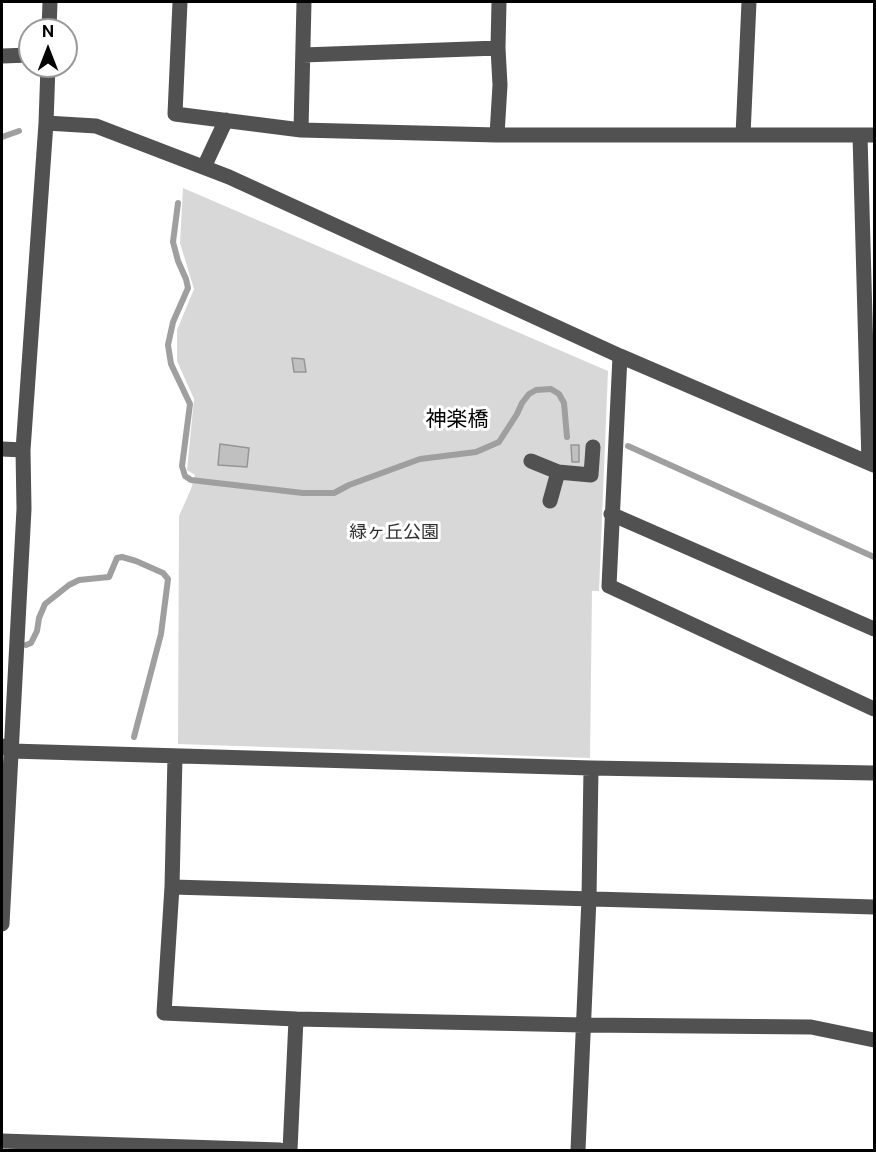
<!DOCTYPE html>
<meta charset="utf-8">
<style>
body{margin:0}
#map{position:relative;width:876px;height:1152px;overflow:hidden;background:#fff;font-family:"Public Sans",sans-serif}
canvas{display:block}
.frame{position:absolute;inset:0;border:3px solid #000;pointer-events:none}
.north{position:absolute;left:18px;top:18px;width:60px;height:60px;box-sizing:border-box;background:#fff;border:2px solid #999;border-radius:50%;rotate:0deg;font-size:16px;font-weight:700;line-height:24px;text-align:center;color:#000}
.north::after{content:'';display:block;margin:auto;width:21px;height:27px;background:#000;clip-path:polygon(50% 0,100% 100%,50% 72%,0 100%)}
</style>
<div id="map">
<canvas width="876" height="1152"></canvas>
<div class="frame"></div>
<div class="north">N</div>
</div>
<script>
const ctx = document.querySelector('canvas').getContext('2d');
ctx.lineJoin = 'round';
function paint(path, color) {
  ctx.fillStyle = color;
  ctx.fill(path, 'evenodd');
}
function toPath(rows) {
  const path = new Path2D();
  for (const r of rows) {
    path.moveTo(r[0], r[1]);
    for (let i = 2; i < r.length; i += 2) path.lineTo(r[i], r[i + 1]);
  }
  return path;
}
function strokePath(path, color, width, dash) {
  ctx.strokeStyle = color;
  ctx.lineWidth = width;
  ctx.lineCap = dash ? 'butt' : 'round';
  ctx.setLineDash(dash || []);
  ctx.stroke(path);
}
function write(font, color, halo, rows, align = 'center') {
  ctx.font = font + ' "Public Sans","Noto Sans JP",sans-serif';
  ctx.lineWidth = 6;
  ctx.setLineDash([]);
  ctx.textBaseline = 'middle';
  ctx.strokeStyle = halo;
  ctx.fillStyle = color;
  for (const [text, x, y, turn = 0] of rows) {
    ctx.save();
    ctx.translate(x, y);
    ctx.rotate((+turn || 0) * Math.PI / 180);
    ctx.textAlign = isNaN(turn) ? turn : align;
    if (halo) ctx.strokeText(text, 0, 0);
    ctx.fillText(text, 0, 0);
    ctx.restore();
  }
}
paint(toPath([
 [183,188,608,371,599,591,592,591,590,758,178,744,179,516,191,489,195,475,187,470,194,399,177,361,177,330,194,289,180,243]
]), '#d8d8d8');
strokePath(toPath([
 [2,137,19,131],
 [178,203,173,242,178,261,186,279,188,288,173,322,168,345,171,364,190,404,182,466,185,476,191,480,303,493,334,493,349,485,420,459,476,452,499,442,517,414,522,403,529,394,536,390,551,389,559,394,564,403,567,437],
 [628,446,874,557],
 [26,645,31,643,37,631,39,618,45,604,69,585,79,580,109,577,117,558,122,557,136,561,163,573,168,579,161,634,134,737]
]), '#9f9f9f', 6);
const building = toPath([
 [292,358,304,359,306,372,294,372,292,358],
 [220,444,249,448,247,467,218,465,220,444],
 [571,445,579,445,579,462,572,462,571,445]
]);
paint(building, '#c0c0c0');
strokePath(building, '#959595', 1.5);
strokePath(toPath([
 [180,2,175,114,301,130,497,135,874,135],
 [49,30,50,2],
 [303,55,498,48],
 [2,56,30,55],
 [46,123,96,126,229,177,620,356,874,465],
 [301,130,304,2],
 [497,135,500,85,498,48,499,2],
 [743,135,749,2],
 [860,135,869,463],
 [204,167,226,120],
 [620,356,609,586,874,709],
 [2,449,23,450],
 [531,461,558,472,591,475,593,447],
 [550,501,558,472],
 [611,514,874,629],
 [2,746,11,751,591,768,874,773],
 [175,756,172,887,164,1013,296,1019,584,1025,811,1027,874,1040],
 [172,887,874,907],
 [2,924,24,509,23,450,46,123,48,66],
 [2,1141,280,1150],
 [290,1150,296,1019],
 [578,1150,589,898,591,768]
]), '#515151', 15);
write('18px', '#2f2f2f', '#fff', [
 ["緑ヶ丘公園",394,532]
]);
write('21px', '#000', '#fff', [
 ["神楽橋",457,420]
]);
</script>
